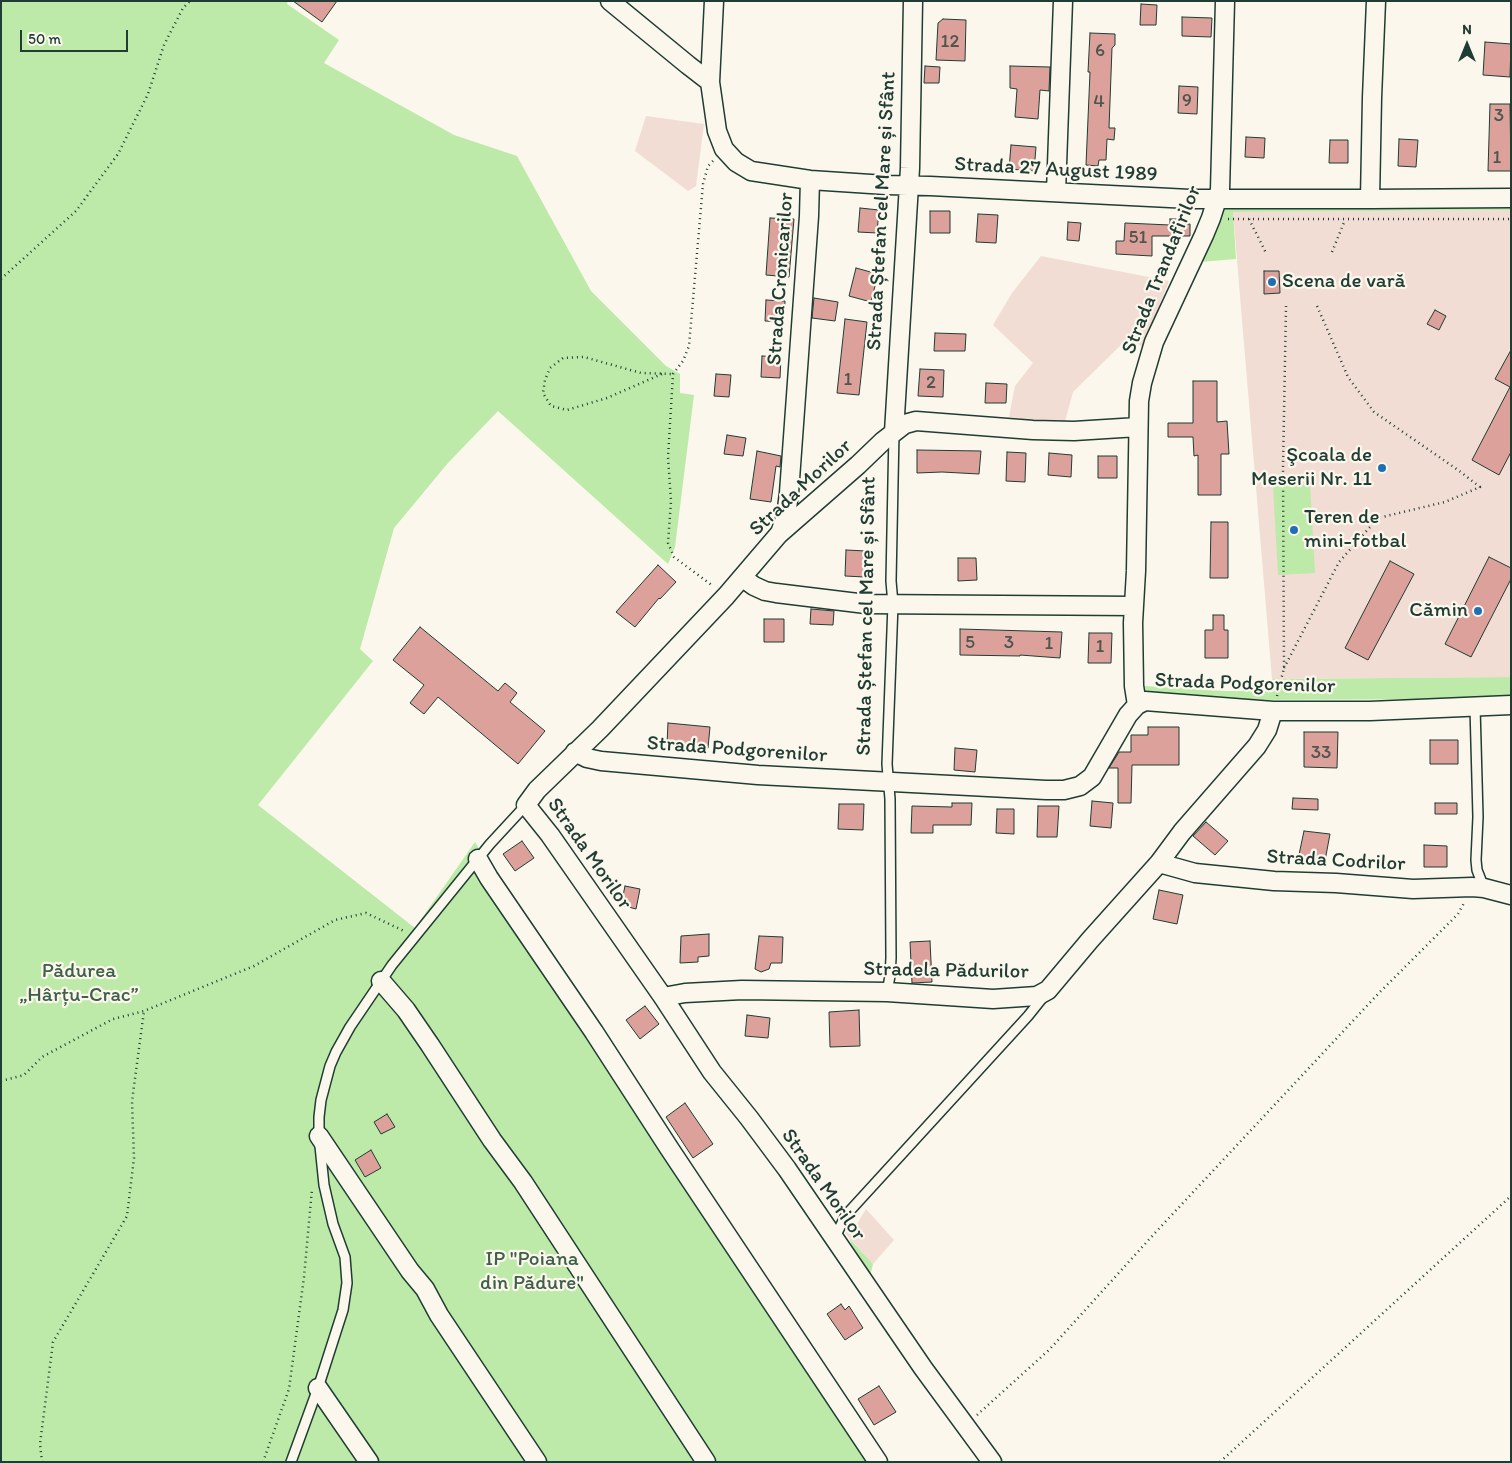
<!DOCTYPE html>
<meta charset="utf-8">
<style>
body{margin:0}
#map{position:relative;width:1512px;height:1463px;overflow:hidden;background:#fbf7ec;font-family:Itim,sans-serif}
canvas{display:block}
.frame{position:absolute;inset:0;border:2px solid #1f3d34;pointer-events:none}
.north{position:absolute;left:1442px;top:20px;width:50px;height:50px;-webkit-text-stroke:4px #fbf7ec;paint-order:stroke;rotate:0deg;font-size:14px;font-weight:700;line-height:20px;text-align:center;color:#1f3d34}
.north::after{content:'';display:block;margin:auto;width:18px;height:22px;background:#1f3d34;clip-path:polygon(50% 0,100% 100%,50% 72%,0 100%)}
.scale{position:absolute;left:20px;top:30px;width:108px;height:22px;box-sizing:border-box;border:2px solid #1f3d34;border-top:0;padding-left:6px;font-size:15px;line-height:18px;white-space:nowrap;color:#1f3d34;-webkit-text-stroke:4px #fbf7ec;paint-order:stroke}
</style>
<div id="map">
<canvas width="1512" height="1463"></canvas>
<div class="frame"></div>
<div class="north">N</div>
<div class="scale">50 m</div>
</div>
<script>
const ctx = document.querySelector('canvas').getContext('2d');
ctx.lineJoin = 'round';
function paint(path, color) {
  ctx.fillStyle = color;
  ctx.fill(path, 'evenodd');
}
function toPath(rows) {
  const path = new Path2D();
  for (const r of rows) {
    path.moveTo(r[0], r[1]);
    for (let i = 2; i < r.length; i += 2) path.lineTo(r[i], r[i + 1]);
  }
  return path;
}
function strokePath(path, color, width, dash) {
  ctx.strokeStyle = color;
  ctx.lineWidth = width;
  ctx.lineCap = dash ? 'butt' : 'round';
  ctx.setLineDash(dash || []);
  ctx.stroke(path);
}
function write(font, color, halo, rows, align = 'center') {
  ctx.font = font + ' Itim,sans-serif';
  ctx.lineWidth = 4.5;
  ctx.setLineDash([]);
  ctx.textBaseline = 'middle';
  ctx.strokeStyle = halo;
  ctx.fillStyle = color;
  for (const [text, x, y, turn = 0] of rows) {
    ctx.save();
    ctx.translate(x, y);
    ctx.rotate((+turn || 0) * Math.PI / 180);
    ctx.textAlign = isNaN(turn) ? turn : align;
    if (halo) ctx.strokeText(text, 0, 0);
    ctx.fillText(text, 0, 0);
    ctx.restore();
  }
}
paint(toPath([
 [646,116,704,124,696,186,688,191,635,151],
 [1511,210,1511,677,1272,679,1233,212],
 [1041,256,1169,281,1143,347,1128,338,1073,392,1064,425,1009,417,1015,386,1033,363,993,325,1012,293],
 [866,1209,894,1240,873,1264,845,1233,857,1224]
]), '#f1ddd3');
paint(toPath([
 [1,1,288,1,287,4,339,40,324,63,454,135,517,156,591,291,666,366,680,374,680,393,694,395,675,547,668,564,498,411,448,463,394,528,360,649,373,661,258,805,415,928,475,842,500,884,845,1400,887,1462,1,1462],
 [1511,205,1511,210,1233,212,1236,259,1200,262,1223,210,1229,206],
 [1310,484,1315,573,1278,575,1273,486],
 [1511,677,1511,697,1466,699,1244,700,1146,694,1145,686,1224,691,1261,691,1272,679],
 [849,1238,873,1264,869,1280,858,1263]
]), '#bdeaa8');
const building = toPath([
 [293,1,337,1,322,22,293,1],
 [1141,4,1157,5,1156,25,1140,25,1141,4],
 [1182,17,1212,18,1211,37,1182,36,1182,17],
 [943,19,966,20,965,61,936,60,938,23,943,19],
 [1090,33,1115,34,1115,45,1112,48,1109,128,1115,128,1114,140,1107,139,1106,160,1099,160,1098,166,1086,165,1090,72,1088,72,1090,33],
 [1485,42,1511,44,1510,77,1483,75,1485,42],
 [925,66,940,67,939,83,924,83,925,66],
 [1010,66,1050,67,1049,91,1040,90,1038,119,1015,117,1017,89,1010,88,1010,66],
 [1179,86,1198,87,1197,114,1178,113,1179,86],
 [1490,104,1510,104,1511,171,1488,171,1490,104],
 [1246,137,1265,138,1264,158,1245,157,1246,137],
 [1399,139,1418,140,1416,167,1398,166,1399,139],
 [1330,140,1348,140,1348,163,1329,163,1330,140],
 [1011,145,1036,147,1034,171,1009,169,1011,145],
 [860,208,879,210,877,233,858,232,860,208],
 [930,211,950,211,950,233,930,233,930,211],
 [978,214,998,215,996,243,976,242,978,214],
 [770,218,794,219,789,277,766,275,770,218],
 [1170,219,1181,219,1181,224,1190,224,1190,236,1152,236,1152,256,1116,254,1116,241,1124,241,1125,223,1170,225,1170,219],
 [1068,222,1081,223,1079,241,1067,240,1068,222],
 [856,268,878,274,871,302,849,296,856,268],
 [1264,271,1279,271,1280,293,1264,294,1264,271],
 [814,298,838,302,835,321,812,318,814,298],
 [766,300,785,301,784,322,765,321,766,300],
 [1435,310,1446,316,1439,330,1427,324,1435,310],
 [845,319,867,322,859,395,837,393,845,319],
 [935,333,966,334,965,351,934,351,935,333],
 [1511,350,1511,452,1499,475,1472,460,1510,387,1495,379,1511,350],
 [762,356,781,357,780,378,761,377,762,356],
 [920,369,944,370,943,397,918,396,920,369],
 [716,374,731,375,729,397,714,396,716,374],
 [1193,381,1217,381,1217,422,1227,421,1229,454,1221,454,1221,495,1198,495,1198,455,1194,456,1193,437,1168,437,1168,423,1193,423,1193,381],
 [986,383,1007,384,1006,403,985,403,986,383],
 [727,435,746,438,743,456,724,454,727,435],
 [917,450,981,451,979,474,942,472,917,473,917,450],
 [757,451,781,456,780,467,776,466,771,502,750,499,757,451],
 [1007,452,1026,453,1025,482,1006,481,1007,452],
 [1049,453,1072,455,1071,477,1048,475,1049,453],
 [1098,456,1117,456,1117,478,1098,478,1098,456],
 [1211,522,1228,522,1228,578,1210,578,1211,522],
 [846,550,866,551,865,577,845,576,846,550],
 [1489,557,1511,568,1511,579,1471,657,1445,644,1489,557],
 [958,558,976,558,977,580,958,581,958,558],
 [1390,561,1414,574,1368,660,1345,648,1390,561],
 [658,565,676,582,660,599,659,598,635,627,616,612,658,565],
 [811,609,834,611,833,625,810,624,811,609],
 [1213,615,1224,615,1224,630,1228,630,1228,658,1205,658,1205,630,1213,630,1213,615],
 [764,619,784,619,784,642,764,642,764,619],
 [420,627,498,691,505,683,517,693,510,702,545,731,518,764,438,697,424,714,410,703,424,685,393,660,420,627],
 [960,629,1062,632,1060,658,1020,655,1020,656,960,655,960,629],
 [1089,633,1112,633,1111,663,1088,663,1089,633],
 [668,723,710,727,708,748,667,744,668,723],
 [1148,727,1179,727,1179,765,1132,765,1131,803,1118,803,1118,768,1109,768,1119,752,1131,752,1131,735,1148,735,1148,727],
 [1304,732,1338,732,1337,768,1304,767,1304,732],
 [1430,740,1458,740,1458,764,1430,764,1430,740],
 [955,748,977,750,975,772,954,770,955,748],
 [1293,798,1318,799,1318,810,1292,809,1293,798],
 [1092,801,1113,803,1111,828,1090,826,1092,801],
 [952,803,972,803,971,825,933,825,933,833,911,833,912,806,952,807,952,803],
 [1435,803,1457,803,1457,814,1435,814,1435,803],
 [839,804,864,804,863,830,838,829,839,804],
 [1038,806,1059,806,1057,837,1037,837,1038,806],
 [997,809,1014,809,1014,834,996,833,997,809],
 [1206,822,1228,841,1215,855,1193,836,1206,822],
 [1304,831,1330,834,1324,866,1297,864,1304,831],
 [522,841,534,858,515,871,503,854,522,841],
 [1424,845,1447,846,1447,867,1424,867,1424,845],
 [625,886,640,889,636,909,621,905,625,886],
 [1159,890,1183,895,1177,924,1153,919,1159,890],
 [709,934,709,956,698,957,698,962,680,963,681,936,709,934],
 [759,936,783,937,782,963,771,963,769,969,761,972,755,969,759,936],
 [930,941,932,982,912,983,910,942,930,941],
 [645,1006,659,1024,640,1039,626,1020,645,1006],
 [859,1010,860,1046,830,1047,829,1012,859,1010],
 [747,1015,770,1018,768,1038,745,1036,747,1015],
 [685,1103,713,1144,693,1158,666,1117,685,1103],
 [387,1114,395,1127,381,1134,374,1122,387,1114],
 [371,1150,381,1168,365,1177,355,1160,371,1150],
 [841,1304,845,1310,849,1306,863,1328,845,1340,827,1314,841,1304],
 [879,1386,896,1412,874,1425,858,1399,879,1386]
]);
paint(building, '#dba19a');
strokePath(building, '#1f3d34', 1);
const lane = toPath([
 [1475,707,1478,817,1476,860,1477,870,1484,888],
 [887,992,890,976,891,958,890,799,887,764,893,604,891,581,894,432],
 [834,1239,846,1215,1028,1016,1044,996],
 [291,1462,318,1388,343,1310,347,1283,345,1257,333,1224,324,1185,319,1136,319,1117,321,1100,330,1066,336,1052,350,1027,392,965,490,844,526,805]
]);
const street = toPath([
 [610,1,688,65,710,82],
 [714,1,710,82,717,131,724,149,736,162,751,171,810,180,886,185,930,186,1190,199,1370,199,1511,198],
 [1056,192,1063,1],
 [1370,199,1372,98,1376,1],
 [894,432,910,168,913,1],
 [780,533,786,516,789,493,809,216,810,180],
 [743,578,754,586,765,591,776,593,866,604,1134,606],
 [1137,705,1134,686,1133,623,1136,571,1139,401,1142,383,1154,342,1204,235,1211,218,1220,190,1225,1],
 [575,752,587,758,601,761,758,775,1046,790,1064,790,1080,786,1092,777,1128,715,1137,705,1145,701,1273,711,1370,711,1511,705],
 [478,859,489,878,594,1032,669,1148,878,1462],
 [1159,863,1195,873,1274,881,1336,883,1413,889,1472,887,1484,888,1511,895],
 [381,981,406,1010,430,1045,492,1140,523,1182,706,1462],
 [663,997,685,993,742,990,887,992,993,999,1037,996,1048,990,1090,940,1159,863,1182,832,1257,746,1267,730,1273,711],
 [319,1136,410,1271,425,1289,439,1315,537,1462],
 [318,1388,369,1462],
 [992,1462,923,1368,787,1169,749,1118,712,1072,663,997,550,835,526,805,537,790,600,729,726,596,779,534,858,465,883,441,905,424,916,421,1033,430,1074,431,1138,427]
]);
strokePath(lane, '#1f3d34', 12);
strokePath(street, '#1f3d34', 21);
strokePath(toPath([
 [713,161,708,166,703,184,689,346,683,361,673,374,668,457,671,501,668,543,674,557,713,586],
 [1228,219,1511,219],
 [1249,219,1266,253],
 [1332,252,1345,220],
 [1,279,76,211,118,154,148,94,164,45,183,8,190,1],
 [662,374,607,398,567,410,551,406,543,393,545,380,550,368,563,358,584,357,641,373,673,374],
 [1284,668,1339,562,1378,518,1445,502,1480,487,1458,470,1374,412,1348,377,1317,306],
 [1277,696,1284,668,1283,468,1286,306],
 [1,1081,24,1075,42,1057,113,1019,144,1011,254,966,335,920,366,913,404,931],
 [977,1415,1049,1350,1154,1234,1378,994,1458,914,1464,903],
 [42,1462,40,1444,53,1342,127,1216,134,1158,132,1101,144,1011],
 [263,1462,289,1389,304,1277,312,1189],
 [1220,1462,1511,1196]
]), '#1f3d34', 2.5, [1, 4]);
strokePath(lane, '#fbf7ec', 9);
strokePath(street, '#fbf7ec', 18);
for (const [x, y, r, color] of [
 [1272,282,5,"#1f6fb2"],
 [1382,468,5,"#1f6fb2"],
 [1294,530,5,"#1f6fb2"],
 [1478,611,5,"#1f6fb2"]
]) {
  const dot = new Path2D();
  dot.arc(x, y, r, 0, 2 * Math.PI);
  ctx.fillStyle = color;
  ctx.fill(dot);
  strokePath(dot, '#fbf7ec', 2);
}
write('19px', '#4e564e', null, [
 ["12",950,42],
 ["6",1100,51],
 ["9",1187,101],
 ["4",1099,102],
 ["3",1499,116],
 ["1",1497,158],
 ["51",1138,238],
 ["1",848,380],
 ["2",931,383],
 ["5",970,643],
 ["3",1009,643],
 ["1",1049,644],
 ["1",1100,647],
 ["33",1321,753]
]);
write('21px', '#1f3d34', '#fbf7ec', [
 ["Strada 27 August 1989",1056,170,3],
 ["Strada Ștefan cel Mare și Sfânt",882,211,-87],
 ["Strada Trandafirilor",1162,270,-68],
 ["Strada Cronicarilor",781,279,-86],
 ["Strada Morilor",801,488,-43],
 ["Strada Ștefan cel Mare și Sfânt",867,616,-89],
 ["Strada Podgorenilor",1245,684,2],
 ["Strada Podgorenilor",737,750,4],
 ["Strada Morilor",589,854,55],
 ["Strada Codrilor",1336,861,3],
 ["Stradela Pădurilor",946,971,1],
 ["Strada Morilor",823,1185,55]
]);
write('21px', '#1f3d34', '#fbf7ec', [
 ["Scena de vară",1282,282],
 ["Şcoala de",1372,456,"right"],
 ["Meserii Nr. 11",1372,480,"right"],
 ["Teren de",1304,518],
 ["mini-fotbal",1304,542],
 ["Cămin",1468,611,"right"]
], 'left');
write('21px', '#3f604b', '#fbf7ec', [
 ["Pădurea",79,972],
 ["„Hârțu-Crac”",79,996],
 ["IP \"Poiana",532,1260],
 ["din Pădure\"",532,1284]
]);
</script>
